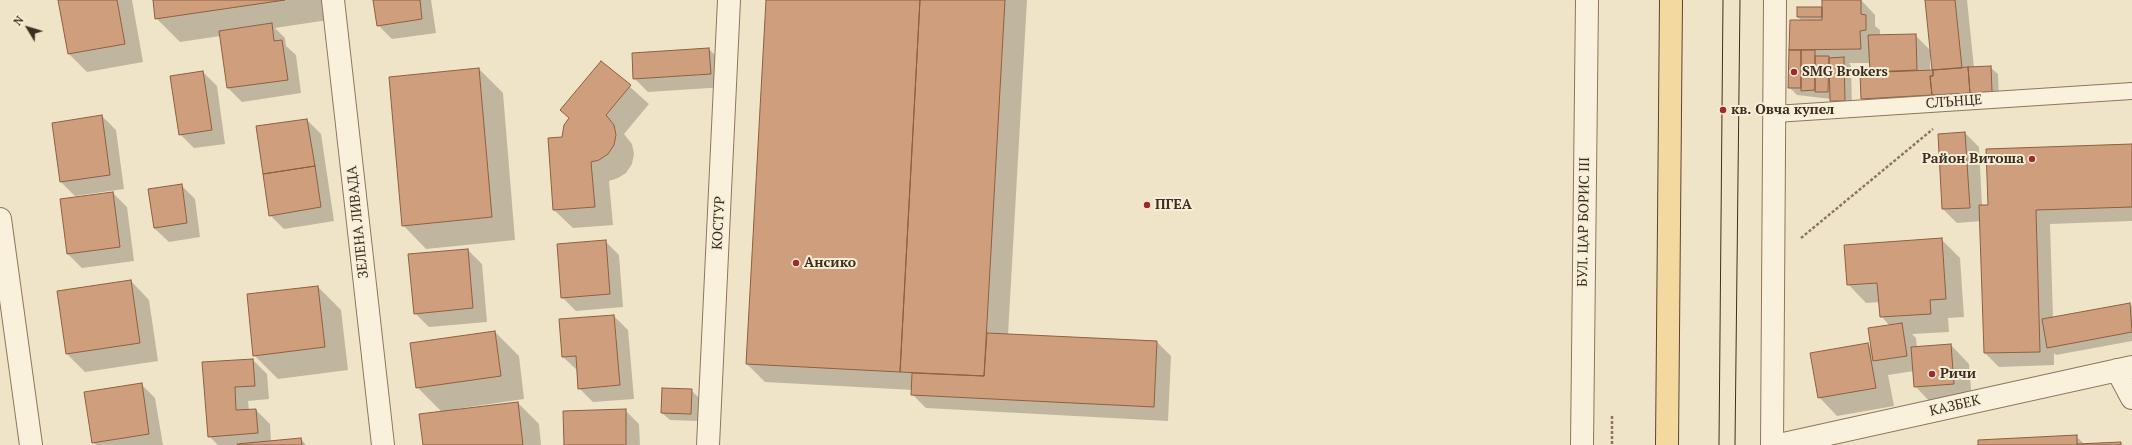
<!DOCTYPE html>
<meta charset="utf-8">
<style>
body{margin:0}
#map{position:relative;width:2132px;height:445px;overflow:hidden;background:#f0e4c8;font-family:"PT Serif",serif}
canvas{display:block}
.north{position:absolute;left:8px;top:8px;width:40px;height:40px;-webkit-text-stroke:3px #f7eed8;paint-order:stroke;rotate:308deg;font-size:11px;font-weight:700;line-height:16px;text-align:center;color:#3d2e20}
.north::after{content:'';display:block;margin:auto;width:14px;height:18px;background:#3d2e20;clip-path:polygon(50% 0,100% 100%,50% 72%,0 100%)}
</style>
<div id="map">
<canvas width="2132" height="445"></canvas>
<div class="north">N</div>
</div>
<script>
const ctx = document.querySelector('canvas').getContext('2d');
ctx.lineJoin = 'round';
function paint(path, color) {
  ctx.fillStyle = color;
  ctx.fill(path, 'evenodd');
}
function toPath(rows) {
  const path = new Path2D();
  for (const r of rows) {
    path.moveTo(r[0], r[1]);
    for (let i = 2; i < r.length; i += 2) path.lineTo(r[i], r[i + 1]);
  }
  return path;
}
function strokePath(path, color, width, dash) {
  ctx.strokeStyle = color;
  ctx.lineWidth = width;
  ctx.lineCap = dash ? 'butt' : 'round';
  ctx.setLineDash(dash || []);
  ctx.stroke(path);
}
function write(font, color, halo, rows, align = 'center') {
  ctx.font = font + ' "PT Serif",serif';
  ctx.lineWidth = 4;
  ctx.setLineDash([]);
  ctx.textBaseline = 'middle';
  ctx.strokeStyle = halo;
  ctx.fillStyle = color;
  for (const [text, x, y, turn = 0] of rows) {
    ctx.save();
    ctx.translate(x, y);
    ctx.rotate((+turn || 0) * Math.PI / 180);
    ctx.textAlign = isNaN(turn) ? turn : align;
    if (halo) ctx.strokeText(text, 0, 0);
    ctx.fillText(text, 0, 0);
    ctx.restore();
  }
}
paint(toPath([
 [59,0,132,0,143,62,87,72,68,53],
 [154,0,325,0,328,20,275,28,285,38,286,46,296,55,301,93,242,102,228,88,220,36,180,42,156,18],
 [374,0,431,0,436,33,392,39,378,25],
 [767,0,1027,0,1008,335,1157,342,1171,356,1168,421,926,408,912,394,913,390,765,382,747,364],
 [1823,0,1861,0,1875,15,1875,26,1880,30,1880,36,1915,35,1930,50,1930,71,1933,71,1926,0,1967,0,1974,68,1990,67,1998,74,1999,99,1876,112,1862,98,1871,73,1870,63,1849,63,1851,66,1852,108,1839,108,1831,99,1797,95,1789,87,1791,21,1802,21,1798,17,1823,8],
 [709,49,723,63,725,87,648,92,634,78],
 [602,62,649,104,624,134,632,144,634,154,632,164,626,173,618,178,609,181,613,225,573,228,554,210,563,138],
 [479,69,503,93,515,240,426,249,403,225],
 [203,72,217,86,225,144,194,148,180,134],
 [102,116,116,130,124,189,75,196,61,182],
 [307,120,321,134,334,221,284,229,270,215,257,127],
 [1965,133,1979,147,1982,206,1989,206,2132,145,2132,221,2050,224,2053,318,2130,304,2132,306,2132,341,2056,355,2054,353,2054,365,1999,367,1985,353,1981,221,1957,223,1943,209],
 [181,185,195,199,200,237,169,242,154,228],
 [113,193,127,207,134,261,82,268,68,254,61,200],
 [1941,239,1960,258,1964,317,1948,318,1949,332,1912,334,1916,338,1917,348,1951,345,1969,364,1972,402,1933,405,1915,386,1914,371,1888,375,1894,406,1837,416,1819,397,1868,344,1872,349,1890,326,1881,316,1880,302,1866,303,1848,284],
 [605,241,619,255,623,307,576,311,562,297],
 [468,250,482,264,487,322,429,327,415,313],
 [131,281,149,300,158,361,85,372,67,354],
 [318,287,341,310,348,370,278,379,254,355],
 [614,316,628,330,634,399,593,402,579,388,578,371,563,357],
 [495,332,519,356,524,399,456,409,456,410,518,403,539,424,541,445,424,445,442,412,417,387],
 [253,360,267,374,269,399,248,401,249,410,256,410,270,424,271,442,301,439,306,445,218,445,209,436,204,363],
 [141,384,155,398,163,445,96,445,93,442],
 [691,390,699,398,698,421,670,420,662,413],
 [625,410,639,424,640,445,565,445],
 [2076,436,2085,445,2121,443,2122,445,1979,445]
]), '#0003');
const building = toPath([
 [58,0,117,0,125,44,68,54,58,0],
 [153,0,285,0,155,19,153,0],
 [373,0,420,0,422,19,377,26,373,0],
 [766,0,920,0,900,372,746,364,766,0],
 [920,0,1005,0,984,376,900,372,920,0],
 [1822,0,1861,0,1861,14,1866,15,1866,30,1860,31,1861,49,1789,50,1790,20,1822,20,1822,0],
 [1925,0,1955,0,1962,68,1932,70,1925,0],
 [1797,7,1822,7,1822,17,1797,17,1797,7],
 [272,23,274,41,282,40,288,80,227,88,219,31,272,23],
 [1916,34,1917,70,1870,72,1868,35,1916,34],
 [709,48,711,74,633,79,632,53,709,48],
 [1789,50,1801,50,1801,88,1788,88,1789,50],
 [1801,50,1815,50,1815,90,1801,91,1801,50],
 [1815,56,1829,56,1828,92,1815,92,1815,56],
 [1844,57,1845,101,1830,101,1829,58,1844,57],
 [601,61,631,85,606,115,614,125,616,135,614,145,608,154,599,160,591,162,595,207,553,210,548,138,562,137,564,125,569,118,560,110,601,61],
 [1991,66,1992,92,1970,93,1968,67,1991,66],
 [1968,67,1970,93,1932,95,1930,76,1933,76,1933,70,1968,67],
 [479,68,492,217,402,226,389,77,479,68],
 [1933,70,1933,76,1930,76,1932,95,1861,99,1860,73,1933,70],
 [203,71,212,130,179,135,170,76,203,71],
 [102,115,110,175,60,182,52,123,102,115],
 [307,119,315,166,263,174,256,126,307,119],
 [1965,132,1970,208,1942,209,1938,134,1965,132],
 [2132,144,2132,207,2036,210,2040,352,1984,353,1979,205,1988,205,1986,149,2132,144],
 [315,166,321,207,269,216,263,174,315,166],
 [182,184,187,223,154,228,148,189,182,184],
 [113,192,120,247,67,254,60,199,113,192],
 [1942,238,1946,299,1930,300,1931,314,1880,317,1877,283,1847,285,1844,245,1942,238],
 [606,240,610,294,561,298,557,244,606,240],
 [468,249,473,308,414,314,408,254,468,249],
 [131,280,140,343,66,354,57,291,131,280],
 [318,286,325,347,253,356,247,294,318,286],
 [2130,303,2132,332,2047,348,2042,319,2130,303],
 [614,315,620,385,578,389,576,356,562,357,559,319,614,315],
 [1902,323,1907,356,1873,361,1868,328,1902,323],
 [495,331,501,376,416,388,410,343,495,331],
 [987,333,1157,341,1154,407,911,395,912,373,984,376,987,333],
 [1868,343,1876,388,1818,398,1810,353,1868,343],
 [1951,344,1954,384,1914,387,1911,347,1951,344],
 [253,359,255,386,235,387,236,410,256,409,258,433,208,437,202,362,253,359],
 [142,383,149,434,92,443,84,392,142,383],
 [662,388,692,389,691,414,661,413,662,388],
 [518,402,523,445,423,445,419,414,518,402],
 [626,409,626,445,564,445,563,411,626,409],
 [2077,435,2077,444,2121,442,2121,445,1978,445,1978,440,2077,435],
 [301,438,302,445,237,445,237,444,301,438]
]);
paint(building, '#cf9f7d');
strokePath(building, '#8d5f41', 1);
const lane = toPath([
 [1775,114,2132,91]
]);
const street = toPath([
 [333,0,383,445],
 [0,219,31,445],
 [2117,370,2132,398],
 [708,445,729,0],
 [1582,445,1587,0],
 [1772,445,1775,0],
 [1779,445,2132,367]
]);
const primary = toPath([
 [1667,445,1671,0]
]);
strokePath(lane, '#8d765c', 18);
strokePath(street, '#8d765c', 24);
strokePath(primary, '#5b4430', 24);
strokePath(toPath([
 [1801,238,1933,129],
 [1612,416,1612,445]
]), '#8d765c', 2.5, [3, 2]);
strokePath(lane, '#faf1dc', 16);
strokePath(street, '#faf1dc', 22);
strokePath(primary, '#f3d9a0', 22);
strokePath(toPath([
 [1719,445,1723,0],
 [1735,445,1740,0]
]), '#3d2e20', 1);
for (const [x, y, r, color] of [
 [1794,72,4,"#9e2a2b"],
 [1723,110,4,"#9e2a2b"],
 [2032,159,4,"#9e2a2b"],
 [1147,205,4,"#9e2a2b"],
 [796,263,4,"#9e2a2b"],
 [1932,374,4,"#9e2a2b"]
]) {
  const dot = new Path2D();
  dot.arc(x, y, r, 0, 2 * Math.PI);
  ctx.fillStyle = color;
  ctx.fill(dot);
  strokePath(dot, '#f7eed8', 1.5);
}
write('bold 14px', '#3d2e20', '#f7eed8', [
 ["SMG Brokers",1802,72],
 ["кв. Овча купел",1731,110],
 ["Район Витоша",2024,159,"right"],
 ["ПГЕА",1155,205],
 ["Ансико",804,263],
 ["Ричи",1940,374]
], 'left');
write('14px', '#3d2e20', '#f7eed8', [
 ["СЛЪНЦЕ",1954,102,-4],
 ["ЗЕЛЕНА ЛИВАДА",358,222,-96],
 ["БУЛ. ЦАР БОРИС III",1584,222,-89],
 ["КОСТУР",719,223,-87],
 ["КАЗБЕК",1955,406,-13]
]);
</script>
